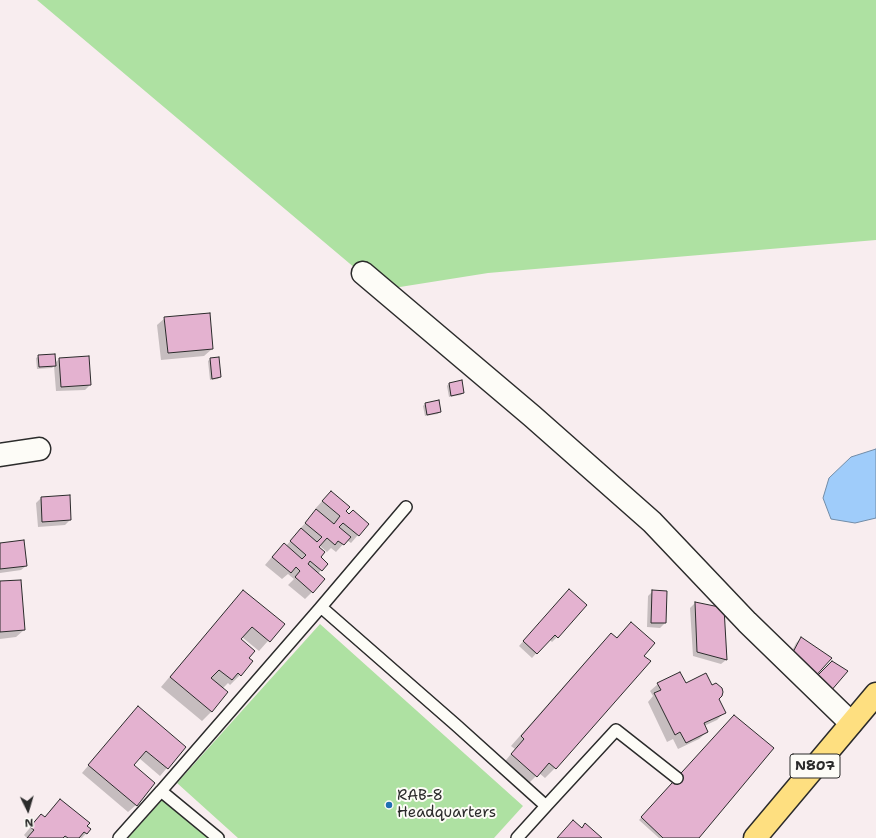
<!DOCTYPE html>
<style>
body{margin:0}
#map{position:relative;width:876px;height:838px;overflow:hidden;background:#f8edef;font-family:"Shantell Sans",sans-serif}
canvas{display:block}
.north{position:absolute;left:8px;top:790px;width:40px;height:40px;-webkit-text-stroke:3px #fdfcf7;paint-order:stroke;rotate:175deg;font-size:11px;font-weight:700;line-height:16px;text-align:center;color:#2b2b2b}
.north::after{content:'';display:block;margin:auto;width:14px;height:18px;background:#2b2b2b;clip-path:polygon(50% 0,100% 100%,50% 72%,0 100%)}
</style>
<div id="map">
<canvas width="876" height="838"></canvas>
<div class="north">N</div>
</div>
<script>
const ctx = document.querySelector('canvas').getContext('2d');
ctx.lineJoin = 'round';
function paint(path, color) {
  ctx.fillStyle = color;
  ctx.fill(path, 'evenodd');
}
function toPath(rows) {
  const path = new Path2D();
  for (const r of rows) {
    path.moveTo(r[0], r[1]);
    for (let i = 2; i < r.length; i += 2) path.lineTo(r[i], r[i + 1]);
  }
  return path;
}
function strokePath(path, color, width, dash) {
  ctx.strokeStyle = color;
  ctx.lineWidth = width;
  ctx.lineCap = dash ? 'butt' : 'round';
  ctx.setLineDash(dash || []);
  ctx.stroke(path);
}
function write(font, color, halo, rows, align = 'center') {
  ctx.font = font + ' "Shantell Sans",sans-serif';
  ctx.lineWidth = 4;
  ctx.setLineDash([]);
  ctx.textBaseline = 'middle';
  ctx.strokeStyle = halo;
  ctx.fillStyle = color;
  for (const [text, x, y, turn = 0] of rows) {
    ctx.save();
    ctx.translate(x, y);
    ctx.rotate((+turn || 0) * Math.PI / 180);
    ctx.textAlign = isNaN(turn) ? turn : align;
    if (halo) ctx.strokeText(text, 0, 0);
    ctx.fillText(text, 0, 0);
    ctx.restore();
  }
}
paint(toPath([
 [37,0,876,0,876,240,488,273,381,290],
 [320,624,523,806,494,838,238,838,177,783],
 [163,799,208,838,128,838]
]), '#aee1a2');
const water = toPath([
 [876,449,876,518,855,523,831,519,823,498,829,478,851,457,876,449]
]);
paint(water, '#9fccfa');
strokePath(water, '#718ca7', 1);
paint(toPath([
 [165,318,212,349,204,356,161,360,157,325],
 [39,356,54,364,59,359,90,385,85,390,56,391,54,366,52,368,37,369,36,358],
 [211,358,220,377,218,379,210,380,208,361],
 [461,382,463,393,461,395,449,397,447,386,449,383],
 [438,401,440,411,438,414,425,416,423,406,425,404],
 [41,498,70,520,65,525,38,527,36,503],
 [324,499,345,511,358,535,351,543,347,540,336,552,331,548,327,552,320,546,318,547,321,570,318,574,312,592,305,599,288,585,294,579,288,574,282,579,265,565,276,552,286,546,299,531,298,531,317,510,315,509],
 [0,544,26,566,21,570,0,573],
 [0,582,24,630,16,637,0,639],
 [243,591,283,624,259,651,242,637,240,640,248,658,240,675,230,685,228,683,222,689,212,711,202,721,161,687,234,601],
 [653,591,665,623,660,628,647,627,648,596],
 [564,595,557,637,552,642,549,639,532,658,519,646],
 [695,603,726,660,721,664,693,656,690,608],
 [631,623,643,656,649,661,555,768,545,778,539,773,526,786,502,765,515,749,511,746,601,644,611,634,616,638],
 [801,638,800,677,788,659,796,643],
 [658,684,686,684,718,699,725,712,717,720,704,726,707,732,699,739,678,749,673,739,667,742,648,702,653,696,650,691],
 [131,715,185,747,160,776,139,758,133,765,136,805,128,812,82,773],
 [734,716,697,838,659,838,639,820],
 [53,807,86,826,90,829,82,838,27,838,24,835,34,823,44,818]
]), '#0003');
const building = toPath([
 [210,313,213,349,168,353,164,317,210,313],
 [55,354,56,366,39,367,38,355,55,354],
 [89,356,91,385,61,387,59,358,89,356],
 [219,357,221,377,212,379,210,358,219,357],
 [462,380,464,393,451,396,449,383,462,380],
 [439,400,441,412,427,415,425,403,439,400],
 [331,491,350,507,346,511,349,514,353,510,369,524,359,536,343,523,339,527,351,537,344,545,338,541,335,545,327,538,319,547,325,552,321,557,328,564,322,571,310,561,308,564,325,579,313,593,295,577,300,571,296,567,291,573,272,557,284,543,302,559,306,555,290,541,301,528,317,542,322,537,305,523,316,509,334,524,340,516,322,501,331,491],
 [70,495,71,520,42,522,41,497,70,495],
 [24,540,27,566,0,569,0,543,24,540],
 [21,580,25,630,0,632,0,581,21,580],
 [569,589,587,605,558,638,555,635,537,654,523,641,569,589],
 [243,590,285,624,270,642,252,627,241,639,255,651,249,658,253,661,241,676,238,673,232,680,219,670,211,678,228,692,212,712,170,677,243,590],
 [652,590,667,591,666,623,651,623,652,590],
 [695,602,724,608,727,660,697,652,695,602],
 [631,622,655,643,644,656,651,661,556,769,549,763,537,777,511,754,524,739,521,736,611,633,617,638,631,622],
 [801,637,832,658,812,680,792,654,801,637],
 [832,661,848,671,830,692,814,679,832,661],
 [680,672,686,683,706,673,712,685,716,683,722,688,723,692,722,696,719,699,726,713,704,723,708,732,686,743,680,732,675,735,654,693,661,690,657,683,680,672],
 [138,706,186,747,168,769,146,751,134,765,155,783,137,806,88,765,138,706],
 [734,715,774,748,699,838,663,838,641,817,734,715],
 [60,799,90,823,87,826,91,829,87,834,84,832,79,838,68,838,65,836,63,838,27,838,34,830,30,827,41,814,45,817,60,799],
 [573,820,582,828,585,823,602,838,557,838,573,820]
]);
paint(building, '#e4b2d0');
strokePath(building, '#2b2b2b', 1);
const service = toPath([
 [321,607,406,507],
 [546,806,616,730,677,778],
 [119,838,161,791],
 [218,838,161,791,321,607,456,725,546,806,517,838]
]);
const minor = toPath([
 [363,273,532,416,652,522,747,622,851,723],
 [0,455,39,449]
]);
const trunk = toPath([
 [755,838,876,694]
]);
strokePath(service, '#2b2b2b', 14);
strokePath(minor, '#2b2b2b', 25);
strokePath(trunk, '#2b2b2b', 25);
strokePath(service, '#fdfcf7', 11);
strokePath(minor, '#fdfcf7', 22);
strokePath(trunk, '#fedf80', 22);
for (const [x, y, r, color] of [
 [389,805,4,"#1f6fb2"]
]) {
  const dot = new Path2D();
  dot.arc(x, y, r, 0, 2 * Math.PI);
  ctx.fillStyle = color;
  ctx.fill(dot);
  strokePath(dot, '#fdfcf7', 1.5);
}
for (const [x, y, w] of [
 [815,766,50]
]) {
  const box = new Path2D();
  box.roundRect(x - w / 2, y - 12, w, 24, 3);
  ctx.fillStyle = '#fdfcf7';
  ctx.fill(box);
  strokePath(box, '#2b2b2b', 1);
}
write('bold 14px', '#2b2b2b', null, [
 ["N807",815,766]
]);
write('15px', '#2b2b2b', '#fdfcf7', [
 ["RAB-8",397,796],
 ["Headquarters",397,813]
], 'left');
</script>
